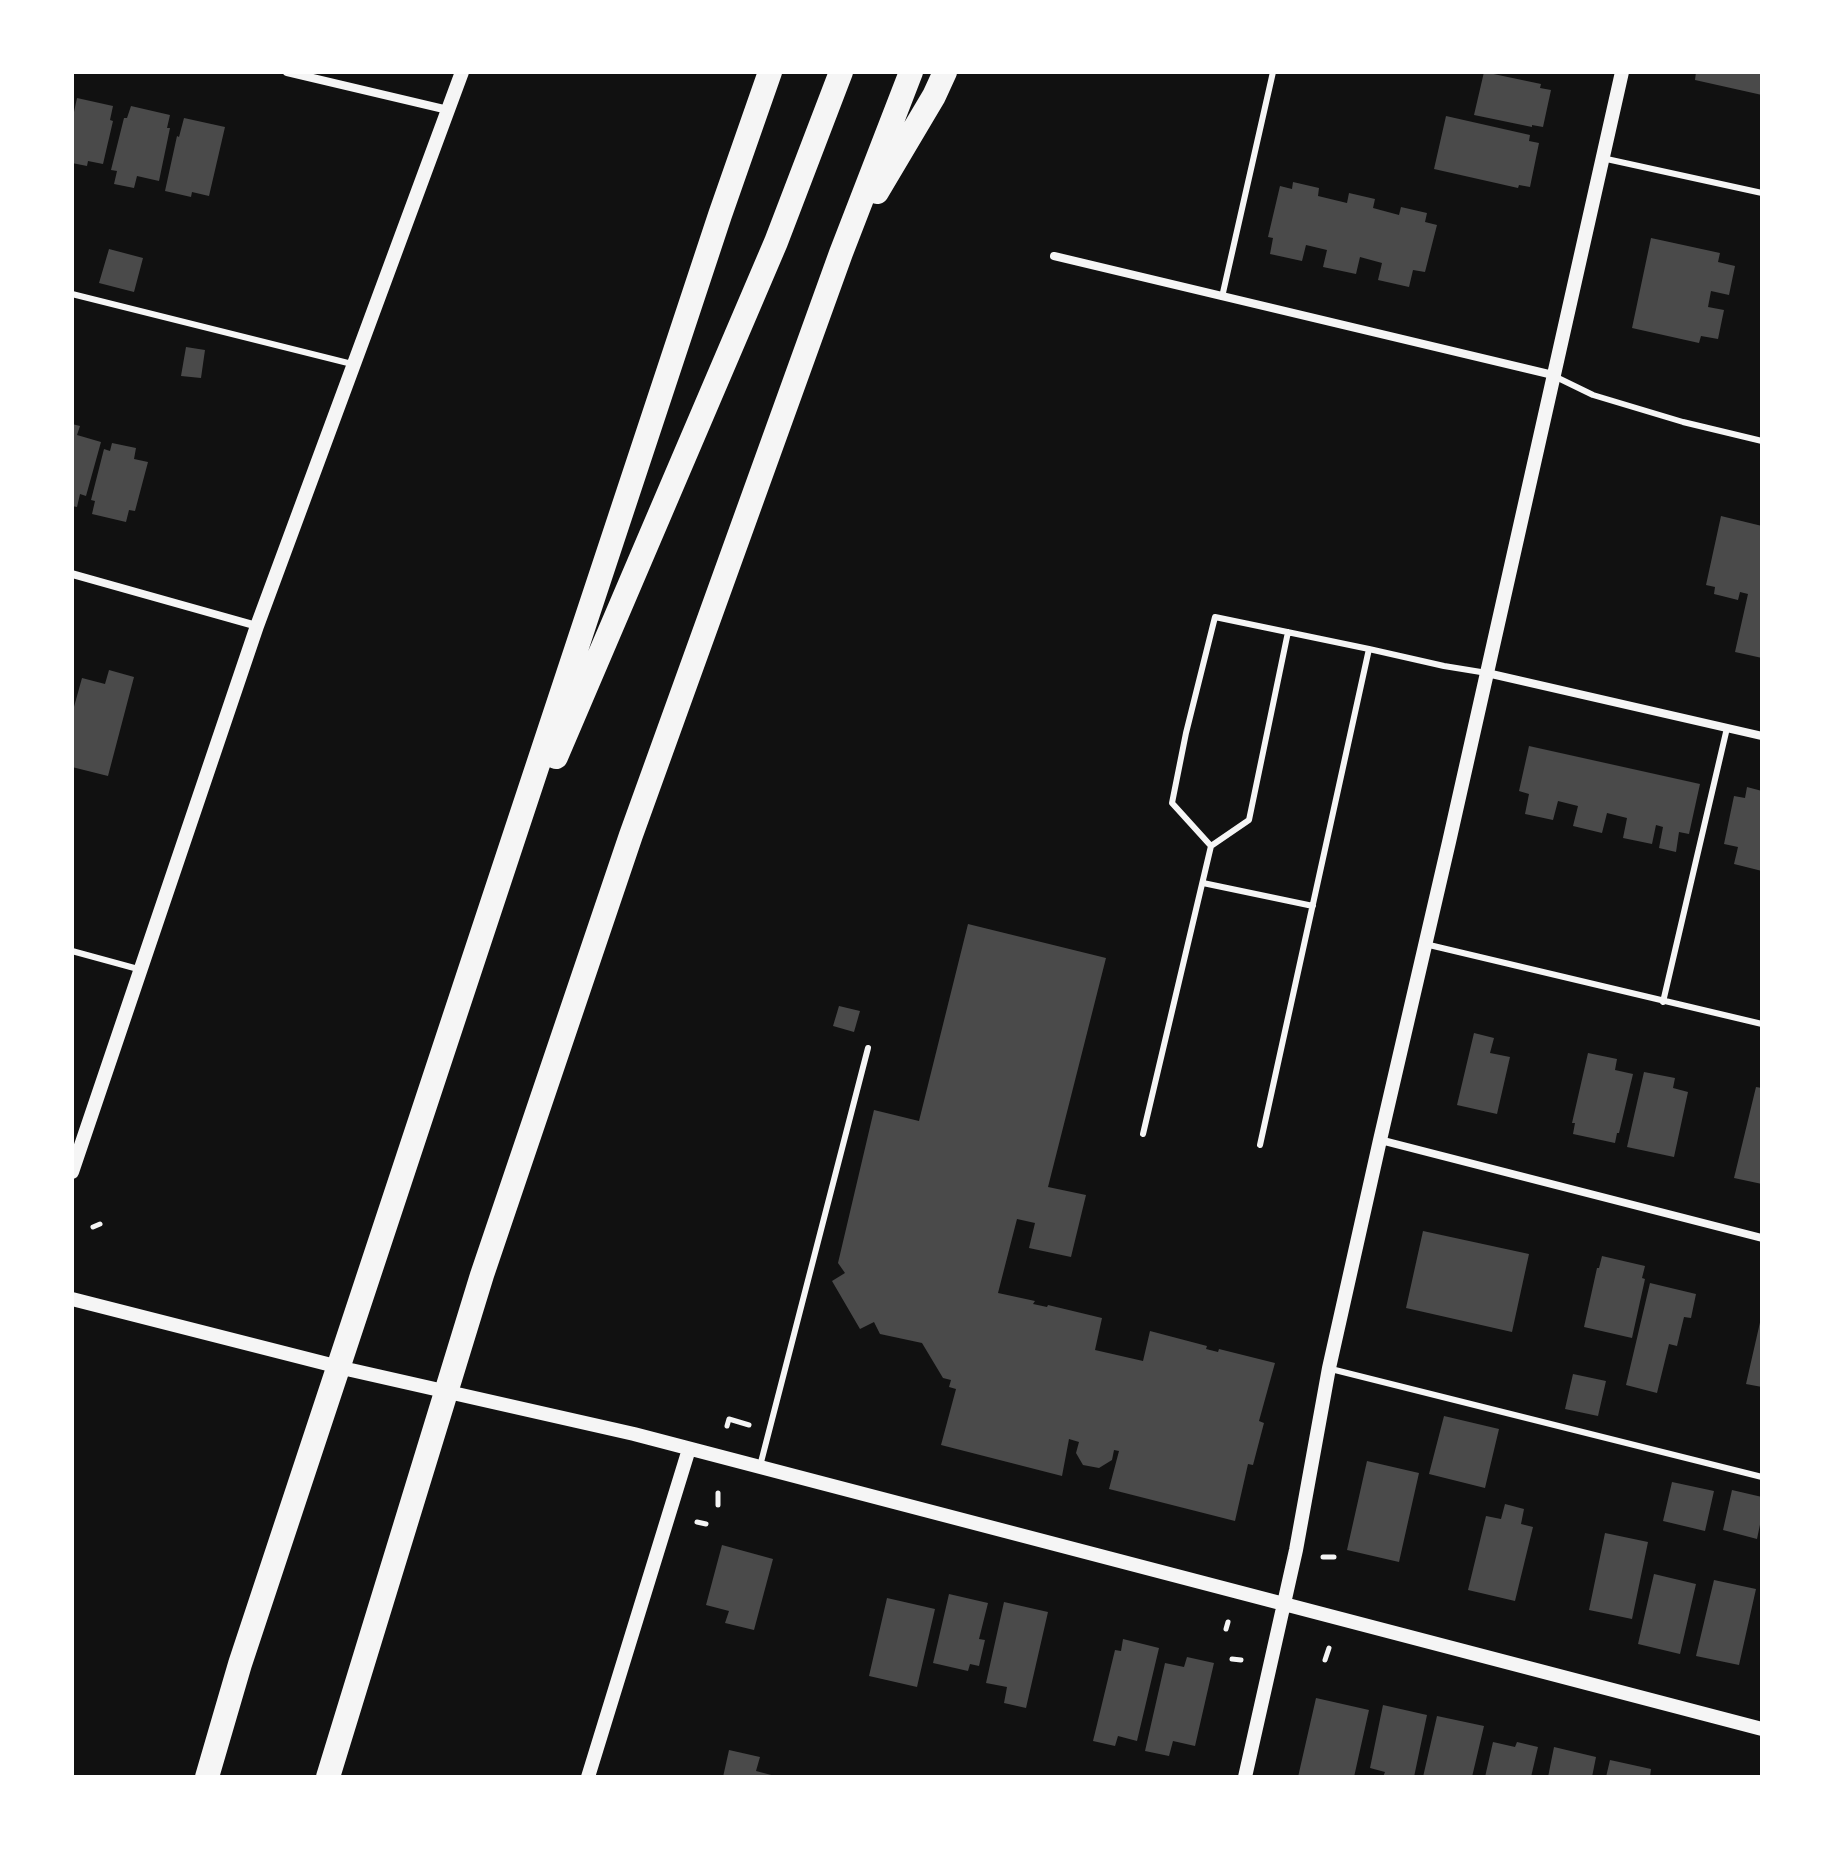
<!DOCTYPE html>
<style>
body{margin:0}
#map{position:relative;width:1834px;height:1849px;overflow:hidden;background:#111;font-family:"Asap Condensed",sans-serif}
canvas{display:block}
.frame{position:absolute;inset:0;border:74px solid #fff;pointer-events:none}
</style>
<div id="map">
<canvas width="1834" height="1849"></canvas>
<div class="frame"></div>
</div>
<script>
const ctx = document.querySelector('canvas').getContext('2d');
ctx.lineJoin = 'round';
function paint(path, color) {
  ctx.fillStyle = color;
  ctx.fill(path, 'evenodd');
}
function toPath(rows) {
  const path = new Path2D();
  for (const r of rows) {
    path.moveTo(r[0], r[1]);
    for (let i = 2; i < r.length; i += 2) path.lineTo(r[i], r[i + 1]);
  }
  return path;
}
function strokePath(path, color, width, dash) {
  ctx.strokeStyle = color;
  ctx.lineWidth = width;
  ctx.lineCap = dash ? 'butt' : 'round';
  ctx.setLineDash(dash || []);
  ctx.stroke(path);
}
paint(toPath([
 [1484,72,1541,84,1540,88,1551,90,1543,127,1532,125,1532,127,1474,115],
 [1696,72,1762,72,1762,95,1695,80],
 [77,98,113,106,110,120,113,121,103,164,88,161,87,166,72,163,72,112,74,112],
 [131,106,170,115,167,128,170,128,159,181,137,176,134,188,114,184,117,171,111,170,124,118,127,118],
 [1446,116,1530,135,1529,141,1539,143,1530,187,1519,185,1518,188,1434,169],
 [184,118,225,127,209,196,192,192,191,197,165,191,177,136,179,137],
 [1293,182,1319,188,1318,196,1347,203,1349,193,1375,199,1373,208,1399,215,1401,207,1427,213,1425,222,1437,225,1425,272,1413,270,1409,287,1378,280,1382,263,1360,257,1356,274,1323,267,1327,250,1306,245,1302,261,1270,254,1273,238,1268,237,1280,186,1292,189],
 [1651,238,1720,253,1718,262,1735,266,1729,295,1711,291,1708,307,1724,310,1718,339,1701,336,1699,343,1632,328],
 [109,249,143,258,134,292,99,283],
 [186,347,205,350,201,378,181,376],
 [72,424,80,426,77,435,101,442,86,496,80,494,77,507,72,506],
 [112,443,136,448,134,459,148,462,135,511,129,510,126,522,92,514,95,501,91,500,104,449,110,451],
 [1721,516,1762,526,1762,658,1735,652,1748,594,1740,592,1738,600,1714,594,1715,587,1706,585],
 [109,670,134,677,108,776,72,767,72,714,82,678,105,684],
 [1529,746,1700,784,1689,834,1679,832,1676,852,1659,848,1663,827,1656,825,1652,844,1623,838,1627,818,1607,813,1602,833,1573,826,1578,806,1558,801,1553,820,1525,814,1529,794,1519,791],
 [1747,787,1762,791,1762,871,1734,864,1738,847,1724,844,1734,796,1745,798],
 [968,924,1106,958,1048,1187,1086,1195,1071,1257,1029,1248,1035,1223,1017,1219,998,1293,1035,1301,1033,1304,1047,1307,1048,1305,1102,1318,1095,1350,1143,1361,1150,1331,1207,1346,1206,1349,1218,1352,1219,1349,1275,1363,1259,1421,1264,1423,1253,1465,1248,1464,1235,1521,1109,1489,1119,1451,1114,1450,1112,1460,1099,1468,1083,1465,1076,1453,1079,1442,1069,1439,1062,1476,941,1445,956,1389,949,1387,951,1380,943,1378,922,1343,880,1334,874,1322,860,1329,832,1281,845,1273,838,1263,874,1110,919,1121],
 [839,1006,860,1011,854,1032,833,1026],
 [1474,1033,1494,1038,1490,1053,1510,1057,1497,1114,1457,1105],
 [1588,1053,1617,1059,1615,1070,1633,1074,1619,1133,1617,1133,1615,1143,1573,1134,1575,1123,1572,1123],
 [1644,1072,1675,1078,1673,1088,1688,1092,1674,1157,1627,1147],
 [1756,1087,1762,1088,1762,1184,1734,1178],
 [1423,1231,1529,1254,1512,1332,1406,1308],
 [1602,1256,1645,1266,1642,1278,1645,1279,1632,1338,1584,1327,1597,1268,1599,1268],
 [1650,1283,1696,1294,1691,1318,1684,1317,1677,1346,1669,1344,1657,1393,1626,1385],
 [1761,1318,1762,1319,1762,1387,1746,1384],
 [1573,1374,1606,1381,1598,1416,1565,1409],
 [1444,1416,1499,1429,1485,1488,1429,1474],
 [1367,1461,1419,1473,1399,1562,1347,1550],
 [1672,1482,1714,1491,1705,1531,1663,1521],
 [1732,1490,1762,1497,1762,1515,1757,1539,1723,1530],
 [1505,1504,1524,1509,1521,1524,1533,1527,1515,1601,1468,1590,1486,1516,1501,1519],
 [1605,1533,1648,1542,1632,1619,1589,1610],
 [722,1545,773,1559,754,1630,725,1623,729,1611,706,1605],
 [1654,1574,1696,1584,1680,1654,1638,1644],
 [1714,1580,1756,1589,1739,1665,1696,1656],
 [949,1594,988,1603,979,1639,985,1640,979,1666,970,1664,968,1671,933,1663],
 [887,1598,935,1609,917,1687,869,1676],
 [1004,1602,1048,1612,1026,1708,1004,1703,1007,1687,986,1683],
 [1123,1639,1159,1648,1137,1741,1118,1736,1115,1746,1093,1741,1115,1650,1121,1651],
 [1187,1657,1214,1663,1195,1746,1173,1741,1169,1756,1145,1751,1165,1663,1184,1667],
 [1316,1698,1369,1710,1354,1777,1298,1777],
 [1383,1705,1427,1715,1414,1777,1383,1777,1385,1772,1370,1768],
 [1437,1716,1484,1726,1472,1777,1423,1777],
 [1493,1742,1515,1747,1517,1742,1538,1747,1531,1777,1485,1777],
 [1554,1747,1596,1757,1592,1777,1548,1777],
 [729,1750,760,1757,756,1771,779,1777,723,1777],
 [1610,1760,1651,1769,1650,1777,1606,1777]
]), '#4a4a4a');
strokePath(toPath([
 [93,1227,100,1224],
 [727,1426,729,1419,749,1425],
 [718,1505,718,1493],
 [697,1522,706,1524],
 [1323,1557,1334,1557],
 [1226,1629,1228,1622],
 [1232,1659,1241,1660],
 [1325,1660,1329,1648]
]), '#f5f5f5', 5);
strokePath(toPath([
 [1602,158,1762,193],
 [72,294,352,364],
 [1222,297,1273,72],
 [1556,377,1593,395,1683,422,1762,441],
 [1288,632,1249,820,1211,846,1172,803,1186,733,1215,617,1369,649],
 [1203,883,1313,906],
 [1425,944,1762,1024],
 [72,951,138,969],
 [1663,1002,1727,728],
 [1143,1134,1211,846],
 [1260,1145,1369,649,1444,666,1487,673],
 [1331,1369,1762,1477],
 [760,1466,868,1048]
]), '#f5f5f5', 6);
strokePath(toPath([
 [287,72,448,110],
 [1054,256,1553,375],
 [72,574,257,626],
 [1487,673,1762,736],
 [1380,1140,1762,1238]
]), '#f5f5f5', 8);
strokePath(toPath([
 [72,1172,257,626,462,72],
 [72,1299,351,1370,634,1434,1762,1729],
 [588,1777,689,1449],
 [1245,1777,1296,1550,1329,1368,1380,1140,1449,842,1622,72]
]), '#f5f5f5', 14);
strokePath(toPath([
 [877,192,934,96,945,72],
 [556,757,776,242,841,72],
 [207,1777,240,1664,459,1003,720,215,770,72],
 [328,1777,482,1275,631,835,841,253,911,72]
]), '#f5f5f5', 24);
</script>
